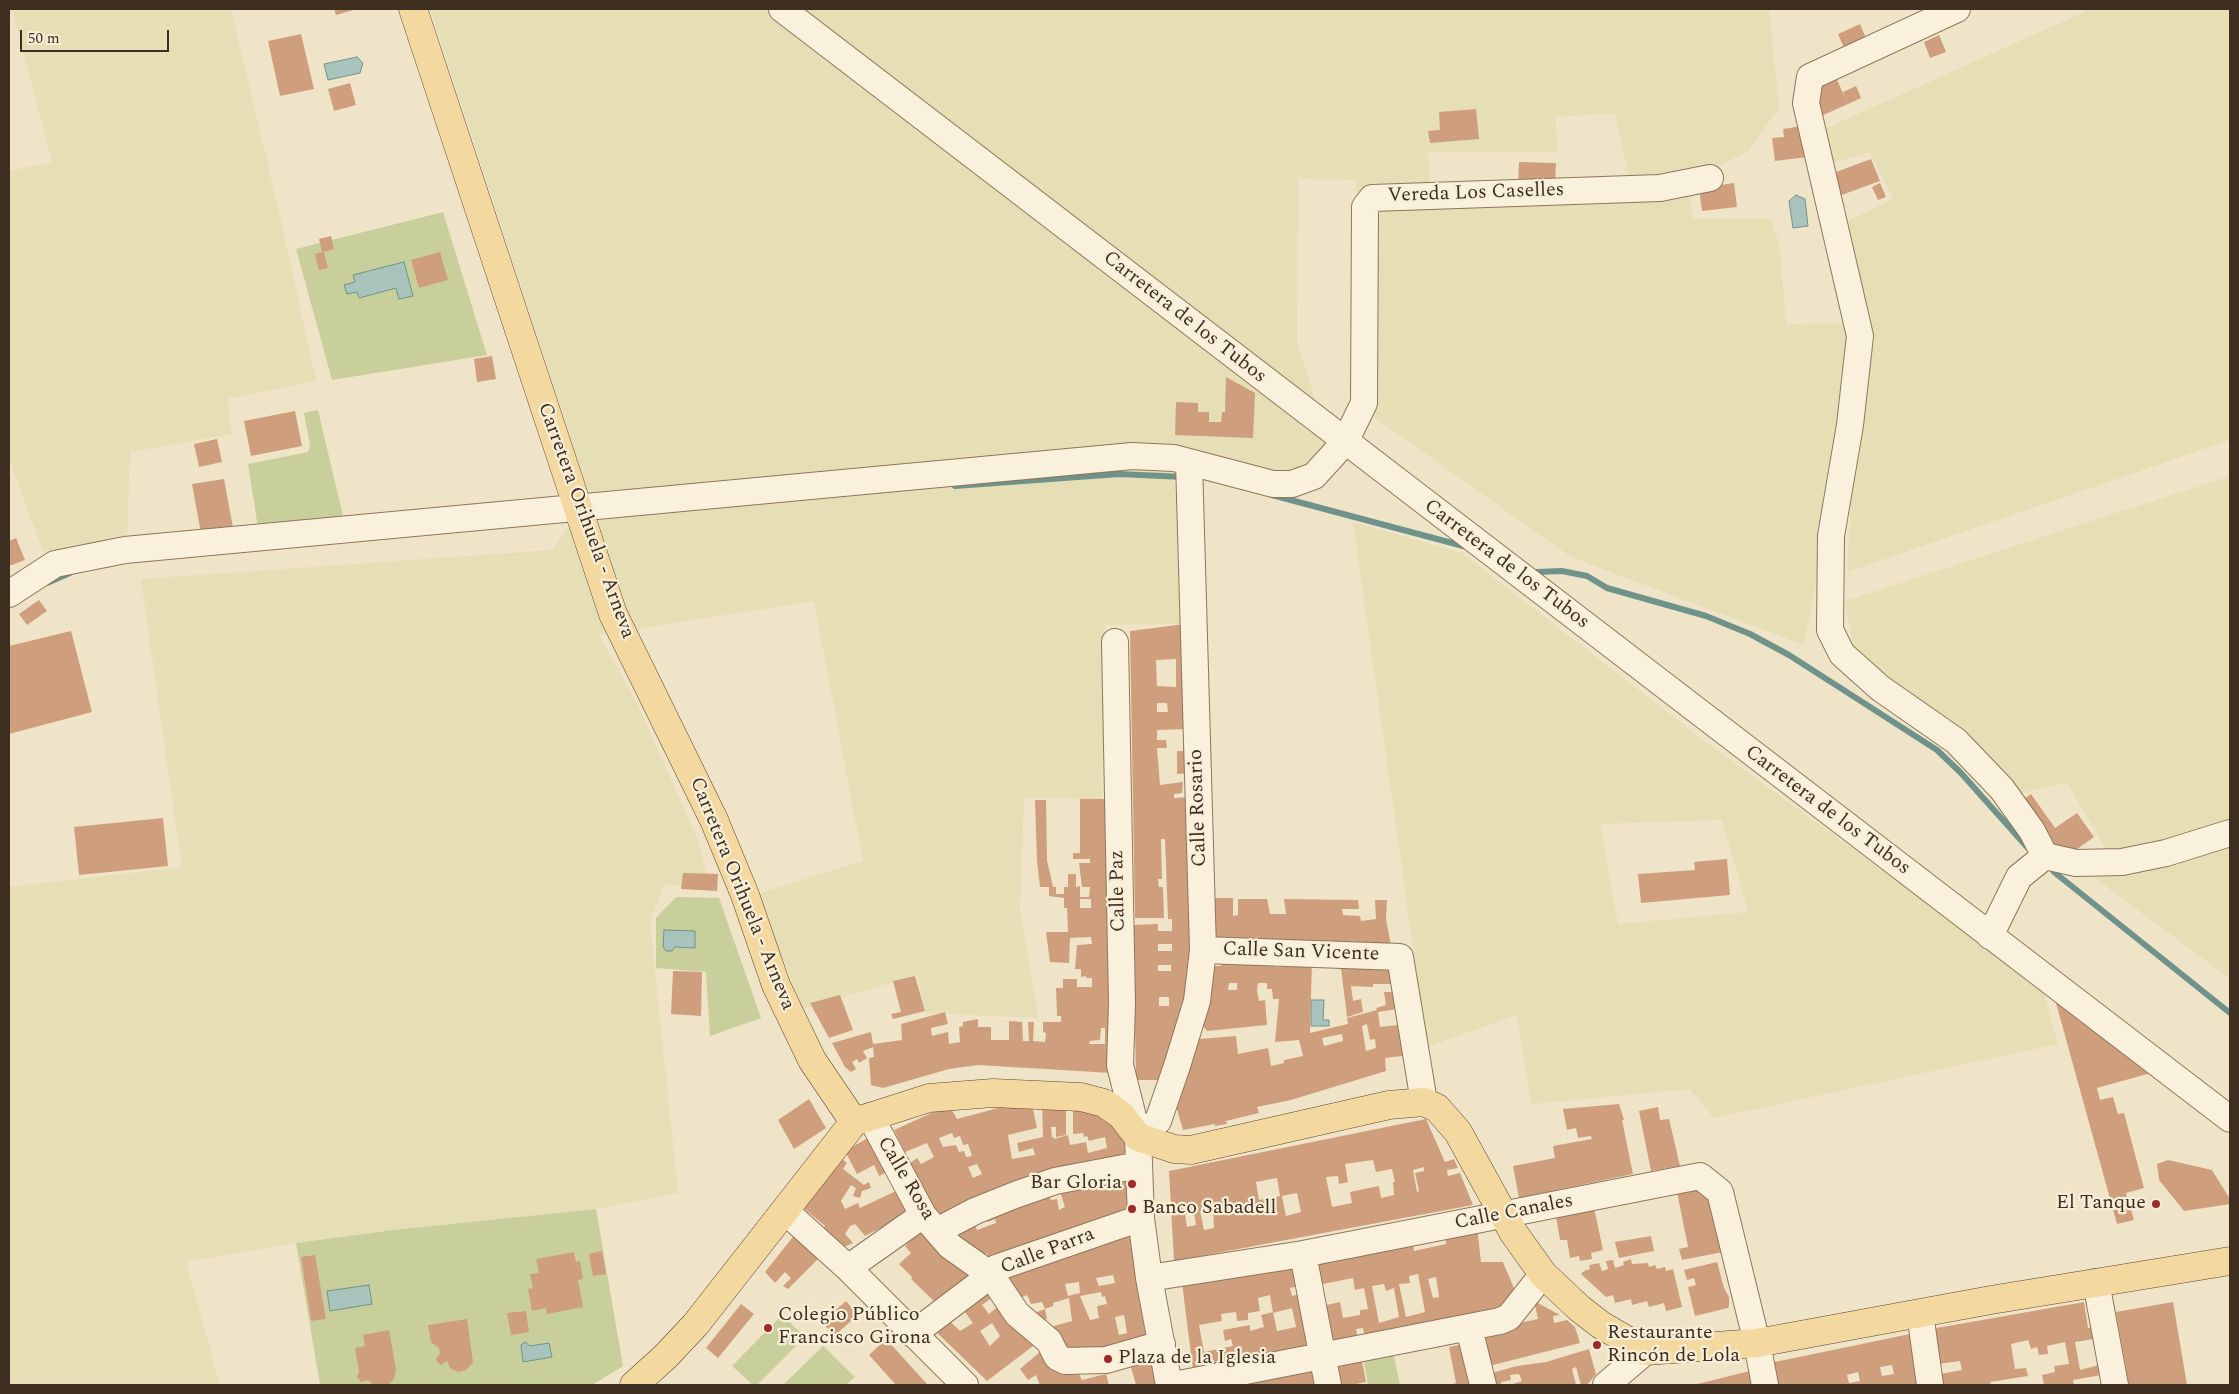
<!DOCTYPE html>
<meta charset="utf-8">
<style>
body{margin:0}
#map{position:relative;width:2239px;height:1394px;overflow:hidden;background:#f0e4c8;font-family:Spectral,serif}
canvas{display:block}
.frame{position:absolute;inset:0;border:10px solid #3d2e20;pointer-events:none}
.scale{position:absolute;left:20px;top:30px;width:149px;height:22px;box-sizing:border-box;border:2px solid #3d2e20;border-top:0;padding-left:6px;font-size:15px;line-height:18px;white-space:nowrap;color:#3d2e20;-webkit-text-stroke:4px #f7eed8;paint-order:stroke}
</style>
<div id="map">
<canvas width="2239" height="1394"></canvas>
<div class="frame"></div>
<div class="scale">50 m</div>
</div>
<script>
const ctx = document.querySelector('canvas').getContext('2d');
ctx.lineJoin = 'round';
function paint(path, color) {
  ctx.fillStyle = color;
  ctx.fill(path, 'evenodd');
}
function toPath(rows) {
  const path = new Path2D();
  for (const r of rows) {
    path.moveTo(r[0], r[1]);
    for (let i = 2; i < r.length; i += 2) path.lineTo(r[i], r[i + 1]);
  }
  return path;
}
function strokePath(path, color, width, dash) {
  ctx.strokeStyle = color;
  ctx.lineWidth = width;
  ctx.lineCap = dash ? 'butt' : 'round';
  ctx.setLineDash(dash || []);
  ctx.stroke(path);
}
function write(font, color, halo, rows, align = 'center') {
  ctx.font = font + ' Spectral,serif';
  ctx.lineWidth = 4.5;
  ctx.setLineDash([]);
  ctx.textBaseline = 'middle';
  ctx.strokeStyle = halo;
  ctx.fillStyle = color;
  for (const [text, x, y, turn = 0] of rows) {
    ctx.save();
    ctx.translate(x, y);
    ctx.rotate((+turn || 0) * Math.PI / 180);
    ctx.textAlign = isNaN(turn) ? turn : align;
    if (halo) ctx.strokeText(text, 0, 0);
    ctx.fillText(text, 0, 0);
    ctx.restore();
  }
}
paint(toPath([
 [12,9,231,9,281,220,316,381,227,399,232,434,130,452,127,541,43,551,9,460,9,171,52,162],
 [430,9,1769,9,1779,108,1748,152,1688,180,1693,219,1771,219,1780,247,1786,324,1850,323,1819,569,1804,645,1571,557,1371,415,1380,191,1356,193,1356,180,1298,179,1297,342,1330,449,1305,475,1259,477,1160,448,1175,486,1182,624,1105,625,1102,799,1024,798,1020,908,1038,1018,926,1013,917,975,803,1009,757,894,863,861,814,601,599,635,636,701,696,836,712,891,665,884,650,922,678,1193,596,1209,393,1230,296,1243,186,1262,220,1385,9,1385,9,887,182,867,141,579,552,550,590,498],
 [1615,113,1630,183,1430,185,1428,152,1557,152,1556,117],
 [2084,9,2230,9,2230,440,1847,572,1851,503,1872,339,1848,221,1893,199,1870,152,1827,165,1818,132,2084,12],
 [2230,476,2230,979,2084,870,2109,854,2067,783,2019,793,1855,656,1845,601],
 [1353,522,1462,553,1702,739,2042,987,2058,1044,1714,1118,1690,1089,1531,1104,1517,1015,1427,1047],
 [1722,820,1748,912,1618,924,1600,824]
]), '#e6deb5');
paint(toPath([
 [443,212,487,355,332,380,296,249],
 [318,410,344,520,258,528,248,464,308,452,310,445,304,413],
 [676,897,719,898,761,1018,710,1036,706,972,656,968,656,918],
 [596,1209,623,1366,592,1385,320,1385,296,1243,393,1230],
 [782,1315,805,1337,757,1385,753,1385,732,1366],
 [823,1346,855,1377,846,1385,783,1385],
 [1393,1352,1400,1385,1368,1385,1363,1357]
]), '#c9cf9b');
const water = toPath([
 [357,57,363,63,360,73,328,80,324,64,357,57],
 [1796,195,1805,199,1808,226,1793,228,1789,201,1796,195],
 [404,262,413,296,399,299,396,288,359,298,357,292,347,294,344,285,355,282,353,275,404,262],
 [664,930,695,931,695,948,675,947,672,951,666,951,663,947,664,930],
 [1311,1000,1324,1000,1323,1020,1329,1020,1329,1026,1311,1026,1311,1000],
 [369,1285,372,1304,330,1311,327,1291,369,1285],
 [525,1342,530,1346,549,1343,552,1357,523,1362,521,1345,525,1342]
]);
paint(water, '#a9c4bc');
strokePath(water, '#6f938a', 1);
strokePath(toPath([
 [955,486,1119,474,1184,477],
 [1272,495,1467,547],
 [1536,572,1562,571,1587,576,1607,588,1706,616,1750,634,1789,655,1937,750,1961,773,2027,847],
 [47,583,70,573],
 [2054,872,2230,1013]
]), '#6f938a', 6);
paint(toPath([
 [334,9,357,9,336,15],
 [1860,24,1866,38,1844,48,1838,34],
 [301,34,314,89,280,96,268,41],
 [1939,35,1946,52,1930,58,1924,42],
 [1833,71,1848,104,1819,117,1815,85],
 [350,83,356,105,334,111,328,89],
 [1856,86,1861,98,1848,104,1843,92],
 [1476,109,1479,139,1430,143,1428,131,1440,130,1439,112],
 [1802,126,1807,157,1775,161,1772,138,1784,137,1783,129],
 [1871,159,1880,181,1836,197,1828,175],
 [1519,162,1556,163,1555,186,1518,186],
 [1734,183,1737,207,1702,211,1699,188],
 [1880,183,1886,197,1878,200,1872,187],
 [331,236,334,249,324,252,328,268,319,270,315,254,322,252,319,239],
 [440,252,448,280,419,288,411,260],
 [492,356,496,379,477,382,474,359],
 [1226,377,1255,393,1253,438,1175,435,1176,402,1198,403,1198,412,1209,412,1209,422,1221,422,1222,412,1225,412],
 [295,411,302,446,251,456,244,421],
 [217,439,222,462,199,467,194,444],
 [224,479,234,533,202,539,192,484],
 [16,538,25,560,9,566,9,541],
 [39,600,47,611,27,625,19,614],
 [1185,624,1188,729,1157,730,1157,740,1166,740,1167,748,1157,748,1160,785,1183,782,1182,793,1174,794,1174,798,1191,797,1194,973,1166,1080,1136,1080,1133,925,1158,924,1158,931,1172,931,1172,919,1168,919,1165,839,1161,839,1162,879,1158,879,1159,887,1163,887,1164,918,1135,918,1130,631],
 [1176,659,1176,687,1157,686,1156,660],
 [1157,703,1167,703,1168,712,1157,712],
 [1158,944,1172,944,1172,951,1158,951],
 [1158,965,1171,965,1171,971,1158,971],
 [1159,997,1169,997,1169,1006,1159,1006],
 [71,631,92,712,9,734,9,646],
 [1183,745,1189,746,1190,773,1177,774,1177,751,1183,751],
 [2031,794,2055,828,2077,813,2094,837,2063,859,2021,801],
 [1080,799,1116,799,1111,1073,978,1065,949,1069,883,1088,871,1085,869,1058,874,1057,873,1047,863,1051,867,1058,859,1063,857,1059,852,1062,856,1069,851,1072,845,1067,832,1043,871,1032,873,1044,902,1040,901,1024,945,1012,948,1024,931,1028,932,1036,948,1032,949,1044,960,1042,959,1027,963,1026,963,1022,978,1019,978,1027,991,1027,991,1040,1009,1040,1009,1021,1022,1022,1023,1041,1029,1041,1028,1022,1034,1022,1033,1041,1045,1042,1046,1033,1043,1032,1043,1022,1061,1022,1061,1016,1057,1016,1056,988,1063,988,1063,979,1077,979,1077,987,1092,987,1092,978,1086,978,1086,976,1081,977,1081,969,1075,969,1077,945,1092,944,1091,937,1070,938,1069,963,1050,962,1046,932,1068,932,1067,908,1064,908,1064,898,1049,896,1049,887,1040,887,1037,861,1035,800,1046,800,1047,860,1053,887,1056,887,1056,894,1064,894,1064,887,1068,887,1068,874,1076,874,1076,887,1080,886,1080,897,1089,897,1090,887,1082,887,1079,863,1090,863,1090,859,1073,859,1073,853,1080,853],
 [1080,899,1091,899,1091,908,1080,908],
 [1101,1028,1105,1028,1105,1044,1089,1044,1090,1041,1100,1040],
 [163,818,168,866,79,875,74,827],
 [1727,859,1730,895,1641,903,1638,874,1695,870,1694,862],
 [683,873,718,874,717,891,681,889],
 [1210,898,1233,898,1233,916,1238,915,1238,899,1267,899,1270,914,1286,914,1284,899,1358,900,1359,909,1342,909,1343,915,1360,916,1361,921,1376,919,1375,900,1387,900,1386,919,1391,946,1210,943],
 [1221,957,1275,958,1274,967,1283,967,1284,959,1312,960,1310,1033,1348,1024,1347,1018,1377,1010,1376,1008,1386,1005,1384,992,1403,992,1404,1008,1378,1012,1380,1027,1407,1024,1411,1055,1385,1058,1386,1071,1291,1100,1257,1107,1259,1113,1226,1121,1227,1124,1215,1126,1215,1124,1183,1130,1176,1106,1198,1039,1236,1036,1238,1054,1268,1048,1271,1066,1284,1063,1284,1060,1303,1056,1299,1040,1275,1042,1279,999,1273,999,1272,989,1267,989,1267,983,1258,983,1257,990,1259,1001,1265,1000,1267,1025,1207,1031,1201,1024,1213,966,1221,966],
 [1229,983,1237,983,1237,990,1228,990],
 [1367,1024,1370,1040,1375,1039,1376,1048,1366,1051,1362,1026],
 [1342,1034,1343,1041,1324,1046,1322,1038],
 [1340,960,1398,960,1401,984,1373,984,1373,987,1351,986,1353,1001,1361,999,1363,1012,1347,1017],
 [673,971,702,972,701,1016,671,1014],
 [915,976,925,1011,893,1019,891,1014,901,1012,893,981],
 [840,995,853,1030,829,1038,810,1003],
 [2059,1001,2151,1073,2097,1088,2100,1100,2113,1097,2118,1114,2124,1113,2144,1188,2126,1193,2134,1220,2117,1224,2056,1003],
 [809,1099,826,1128,794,1149,778,1120],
 [1032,1104,1037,1128,1008,1135,1012,1159,1035,1155,1033,1148,1019,1152,1017,1143,1043,1137,1042,1104,1066,1105,1066,1135,1056,1137,1056,1127,1051,1127,1052,1138,1054,1137,1054,1139,1068,1135,1070,1145,1086,1142,1088,1153,1107,1148,1105,1137,1089,1141,1087,1136,1084,1137,1083,1133,1073,1134,1073,1105,1118,1119,1130,1153,939,1223,906,1166,917,1158,921,1164,934,1157,927,1143,905,1152,894,1130,949,1105,957,1119,1002,1107],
 [952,1133,954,1138,960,1136,963,1145,968,1144,972,1156,966,1157,964,1151,959,1152,956,1145,943,1147,939,1138],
 [977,1164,982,1174,973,1178,968,1167],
 [1619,1104,1624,1120,1622,1120,1633,1174,1519,1198,1513,1166,1555,1158,1553,1146,1592,1139,1591,1136,1578,1138,1576,1128,1567,1130,1563,1109],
 [1658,1107,1660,1120,1669,1119,1680,1166,1651,1171,1639,1111],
 [1426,1119,1445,1162,1454,1159,1458,1168,1447,1170,1448,1176,1460,1173,1473,1205,1174,1261,1169,1171],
 [1373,1160,1376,1172,1392,1169,1395,1182,1393,1182,1394,1195,1381,1198,1379,1186,1350,1192,1352,1203,1332,1207,1326,1177,1338,1176,1339,1184,1348,1182,1345,1164],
 [1424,1167,1424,1171,1415,1173,1419,1191,1417,1192,1413,1170],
 [1277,1178,1280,1196,1259,1200,1256,1182],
 [1297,1193,1301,1212,1286,1216,1282,1196],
 [1213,1209,1214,1228,1204,1230,1200,1211],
 [1194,1212,1196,1225,1187,1227,1185,1214],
 [873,1135,891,1170,879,1176,874,1165,857,1174,845,1151],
 [840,1157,847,1163,843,1169,864,1185,869,1182,871,1188,862,1191,860,1198,853,1196,856,1188,851,1185,841,1201,845,1209,858,1203,860,1208,900,1189,912,1212,865,1236,855,1224,850,1226,845,1234,853,1243,842,1248,821,1232,825,1226,802,1207],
 [2168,1160,2212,1170,2230,1199,2230,1204,2184,1211,2159,1180,2157,1164],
 [1128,1173,1131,1212,990,1261,987,1253,979,1257,961,1242,954,1227,973,1220,977,1230,996,1223,995,1219,988,1222,985,1214,1001,1208,1003,1214,1010,1211,1008,1205,1047,1191,1051,1200,1057,1199,1059,1210,1065,1207,1058,1186],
 [1706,1185,1723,1252,1682,1260,1679,1249,1688,1247,1676,1187],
 [1593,1203,1603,1250,1591,1253,1592,1259,1580,1261,1579,1256,1570,1258,1567,1240,1560,1240,1555,1211],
 [1477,1227,1481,1262,1503,1262,1516,1293,1504,1311,1365,1337,1363,1328,1356,1329,1358,1339,1329,1345,1322,1306,1340,1302,1343,1318,1360,1315,1360,1310,1368,1309,1364,1288,1355,1290,1353,1278,1318,1285,1314,1256,1412,1238,1414,1251,1446,1244,1445,1232],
 [1418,1274,1425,1312,1406,1317,1399,1284,1410,1283,1409,1276],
 [1436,1277,1439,1297,1433,1298,1428,1279],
 [1384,1284,1386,1291,1394,1288,1399,1317,1379,1323,1372,1286],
 [923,1228,979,1280,940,1307,911,1279,912,1277,899,1264,911,1253,905,1246],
 [1135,1229,1149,1337,1065,1359,1050,1327,1072,1321,1069,1298,1053,1303,1053,1306,1045,1309,1042,1302,1031,1304,1027,1295,1011,1302,1000,1276],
 [1113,1275,1115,1283,1099,1286,1096,1278],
 [1079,1282,1080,1293,1068,1296,1065,1284],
 [1101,1292,1102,1297,1105,1296,1107,1304,1097,1306,1099,1318,1090,1320,1080,1296],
 [1124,1315,1127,1333,1119,1335,1115,1317],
 [796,1233,820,1257,788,1289,783,1286,791,1278,785,1272,775,1283,765,1272],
 [1651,1236,1654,1251,1619,1258,1615,1242],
 [602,1251,606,1274,593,1276,589,1254],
 [574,1252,576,1262,580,1261,583,1279,578,1280,583,1307,547,1314,546,1308,532,1311,528,1289,533,1288,530,1274,539,1273,536,1259],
 [315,1255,326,1319,311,1321,301,1257],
 [1631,1259,1632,1264,1648,1263,1649,1267,1655,1265,1657,1269,1665,1267,1666,1271,1673,1269,1682,1307,1666,1311,1664,1303,1649,1307,1647,1301,1632,1305,1631,1299,1615,1303,1613,1295,1606,1297,1581,1274,1584,1271,1590,1269,1589,1265,1599,1263,1602,1271,1608,1269,1606,1261,1613,1260,1615,1268,1624,1265,1623,1262],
 [1295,1261,1300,1286,1290,1288,1292,1296,1301,1294,1311,1347,1193,1370,1182,1283],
 [1270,1295,1273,1313,1292,1308,1296,1327,1277,1331,1273,1312,1261,1315,1264,1327,1250,1331,1250,1325,1223,1330,1225,1341,1231,1339,1233,1346,1204,1352,1199,1325,1222,1321,1221,1314,1236,1312,1237,1321,1248,1320,1248,1313,1260,1311,1258,1298],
 [1717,1262,1724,1288,1729,1297,1729,1306,1728,1308,1695,1316,1688,1287,1696,1285,1694,1278,1687,1280,1684,1270],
 [990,1283,997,1294,982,1305,989,1314,1003,1302,1037,1343,987,1381,929,1325,943,1315,960,1331,973,1323,959,1304],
 [992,1323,1000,1336,990,1346,980,1331],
 [846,1301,858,1315,834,1336,822,1322],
 [1534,1301,1560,1315,1553,1316,1554,1323,1567,1320,1575,1327,1580,1343,1493,1365,1483,1360,1478,1339,1515,1324,1538,1319],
 [2084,1302,2088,1328,2093,1327,2094,1339,2075,1342,2080,1370,2099,1365,2101,1375,2073,1380,2074,1385,2044,1385,2042,1375,2055,1372,2054,1366,2069,1364,2065,1342,2047,1346,2048,1354,2039,1355,2037,1347,2031,1349,2028,1340,2011,1344,2015,1369,2026,1368,2028,1376,1990,1382,1991,1385,1942,1385,1940,1374,1962,1370,1960,1361,1938,1364,1931,1329],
 [2173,1302,2187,1385,2129,1385,2116,1312],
 [741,1304,754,1314,718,1358,706,1348],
 [1045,1309,1047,1319,1034,1324,1026,1316],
 [526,1311,529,1332,511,1335,507,1313],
 [467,1319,473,1362,466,1370,458,1372,450,1368,447,1361,441,1365,437,1362,436,1358,440,1354,439,1348,431,1342,428,1325],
 [389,1330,396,1370,394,1379,388,1385,374,1385,368,1380,361,1382,357,1377,359,1372,355,1348,365,1346,363,1335],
 [1910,1334,1915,1338,1926,1385,1773,1385,1770,1363],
 [1892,1365,1894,1374,1882,1376,1880,1367],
 [1858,1372,1860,1381,1849,1383,1847,1375],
 [886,1339,928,1385,896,1385,869,1355],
 [1468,1343,1476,1385,1451,1385,1456,1383,1449,1347],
 [1047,1346,1073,1362,1082,1380,1106,1374,1109,1385,1040,1385,1036,1375,1028,1380,1020,1369],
 [1589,1349,1596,1374,1587,1385,1581,1385,1576,1367,1572,1369,1576,1385,1509,1385,1522,1381,1519,1374,1510,1375,1511,1380,1501,1382,1501,1385,1491,1385,1488,1374,1517,1366,1546,1362],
 [1153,1356,1161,1385,1136,1385,1130,1364],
 [1361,1356,1366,1382,1351,1385,1338,1385,1333,1362],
 [1316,1366,1320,1385,1212,1385],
 [1750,1371,1753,1385,1693,1385]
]), '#cf9f7d');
const minor = toPath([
 [782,9,2230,1119],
 [1957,9,1810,77,1806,103,1860,336,1850,425,1831,536,1830,630,1842,654,1880,688,1956,741,2002,789,2032,831,2045,856,2019,877,1990,936],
 [9,594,55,564,125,550,1132,456,1174,458,1273,484,1292,484,1314,476,1345,442,1364,403,1365,207,1372,198,1660,188,1710,178],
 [1115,642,1122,1003,1120,1065,1138,1137,1141,1218,1149,1278,1169,1385],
 [2045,856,2076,863,2122,862,2166,853,2230,833],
 [1203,950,1400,957,1424,1102],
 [870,1116,923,1215,950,1246,991,1275,1017,1314,1049,1341,1057,1357,1065,1361,1106,1360,1162,1344],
 [1138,1137,1158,1121,1177,1066,1197,1001,1203,950,1189,462],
 [785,1211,848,1268,965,1385],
 [937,1231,975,1211,1015,1195,1055,1181,1139,1165],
 [1303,1254,1328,1385],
 [848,1268,923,1215],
 [1149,1278,1303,1254,1700,1176,1720,1192,1757,1343,1765,1385],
 [2096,1282,2115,1385],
 [1920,1313,1930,1385],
 [1469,1328,1483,1385],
 [913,1334,991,1275,996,1268,1141,1218],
 [1174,1385,1500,1321,1509,1317,1543,1274],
 [1606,1385,1646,1351]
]);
const major = toPath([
 [413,9,613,614,714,820,745,895,776,985,812,1060,854,1122],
 [634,1385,666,1356,696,1324,854,1122,929,1098,993,1093,1081,1097,1104,1103,1121,1115,1138,1137,1174,1149,1191,1150,1389,1105,1424,1102,1437,1108,1458,1132,1513,1232,1543,1274,1579,1308,1601,1325,1646,1351,1757,1343,1991,1300,2230,1261]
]);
strokePath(minor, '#8d765c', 28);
strokePath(major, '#5b4430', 29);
strokePath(minor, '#faf1dc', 26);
strokePath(major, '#f3d9a0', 28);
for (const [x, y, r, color] of [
 [1132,1184,5,"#9e2a2b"],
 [2156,1204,5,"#9e2a2b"],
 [1132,1209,5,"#9e2a2b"],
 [768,1328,5,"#9e2a2b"],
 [1597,1345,5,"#9e2a2b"],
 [1108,1359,5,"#9e2a2b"]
]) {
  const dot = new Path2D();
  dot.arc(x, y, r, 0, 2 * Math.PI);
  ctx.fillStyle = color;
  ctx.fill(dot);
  strokePath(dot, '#f7eed8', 2);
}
write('20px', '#3d2e20', '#f7eed8', [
 ["Vereda Los Caselles",1476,194,-2],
 ["Carretera de los Tubos",1184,318,38],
 ["Carretera Orihuela - Arneva",585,521,70],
 ["Carretera de los Tubos",1506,565,37],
 ["Calle Rosario",1199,808,-92],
 ["Carretera de los Tubos",1827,811,37],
 ["Calle Paz",1119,891,-91],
 ["Carretera Orihuela - Arneva",741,894,68],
 ["Calle San Vicente",1301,953,2],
 ["Calle Rosa",905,1179,59],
 ["Calle Canales",1514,1213,-11],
 ["Calle Parra",1048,1252,-21]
]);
write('20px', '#3d2e20', '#f7eed8', [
 ["Bar Gloria",1122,1184,"right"],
 ["El Tanque",2146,1204,"right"],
 ["Banco Sabadell",1142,1209],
 ["Colegio Público",778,1316],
 ["Francisco Girona",778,1339],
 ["Restaurante",1607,1334],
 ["Rincón de Lola",1607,1357],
 ["Plaza de la Iglesia",1118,1359]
], 'left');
</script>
